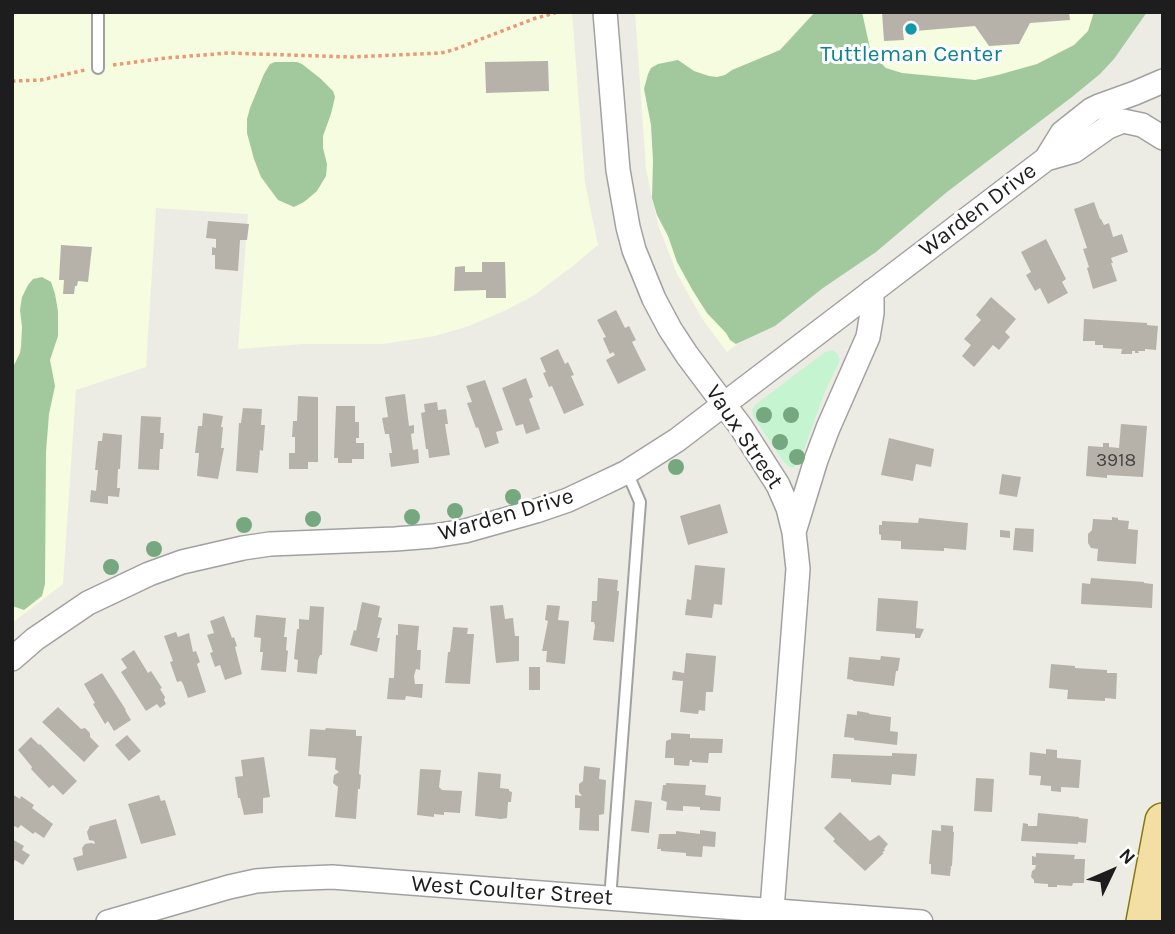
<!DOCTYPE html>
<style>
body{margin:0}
#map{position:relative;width:1175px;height:934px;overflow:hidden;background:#edece4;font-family:Karla,sans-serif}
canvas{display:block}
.frame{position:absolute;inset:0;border:14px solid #1d1d1d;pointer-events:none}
.north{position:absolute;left:1077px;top:836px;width:70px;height:70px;-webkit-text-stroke:5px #fff;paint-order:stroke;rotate:46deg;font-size:19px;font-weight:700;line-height:28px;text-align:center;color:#1d1d1d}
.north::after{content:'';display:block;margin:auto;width:24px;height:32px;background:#1d1d1d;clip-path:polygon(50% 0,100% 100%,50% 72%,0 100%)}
</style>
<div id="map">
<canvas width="1175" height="934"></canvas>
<div class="frame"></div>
<div class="north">N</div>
</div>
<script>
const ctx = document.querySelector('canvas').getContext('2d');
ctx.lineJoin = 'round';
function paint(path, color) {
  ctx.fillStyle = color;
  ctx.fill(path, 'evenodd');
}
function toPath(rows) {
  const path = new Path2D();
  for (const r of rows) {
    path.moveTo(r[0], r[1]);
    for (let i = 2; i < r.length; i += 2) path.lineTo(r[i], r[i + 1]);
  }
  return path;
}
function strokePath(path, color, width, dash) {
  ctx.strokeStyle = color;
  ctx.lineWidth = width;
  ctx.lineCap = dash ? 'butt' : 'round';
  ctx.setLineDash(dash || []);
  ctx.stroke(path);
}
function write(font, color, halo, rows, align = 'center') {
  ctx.font = font + ' Karla,sans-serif';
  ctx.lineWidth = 6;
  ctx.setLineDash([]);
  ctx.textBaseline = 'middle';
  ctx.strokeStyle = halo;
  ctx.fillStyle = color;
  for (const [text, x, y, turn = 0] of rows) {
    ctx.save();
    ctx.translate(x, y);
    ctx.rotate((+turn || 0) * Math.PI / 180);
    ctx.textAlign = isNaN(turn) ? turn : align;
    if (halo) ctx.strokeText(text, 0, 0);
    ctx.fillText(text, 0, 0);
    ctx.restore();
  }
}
paint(toPath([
 [12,12,572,12,585,183,598,245,574,265,533,296,502,312,469,326,435,336,383,344,302,344,238,349,248,214,156,208,146,367,76,390,63,584,12,623],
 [635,12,1137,12,1026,125,727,352,703,320,677,274,659,227,652,198,646,169]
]), '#f6fcdf');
paint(toPath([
 [815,12,862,12,871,53,886,68,902,73,975,80,998,75,1037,64,1074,45,1088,31,1094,12,1147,12,1114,59,1100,74,1072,97,947,192,876,252,823,288,775,326,736,344,730,340,726,333,707,313,693,291,677,262,668,236,657,215,652,198,653,161,651,125,644,89,648,74,651,68,658,64,678,60,694,71,709,76,717,77,725,75,732,70,780,50],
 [275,62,297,62,302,64,321,79,333,91,335,97,331,114,323,136,323,148,327,164,326,176,317,191,304,202,294,207,278,200,261,177,254,159,247,133,247,119,250,108,264,74,270,64],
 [42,277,51,282,55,294,58,311,58,336,50,360,55,386,49,414,46,452,45,584,42,596,24,610,12,606,12,369,20,353,21,346,22,327,20,310,22,297,28,285,33,279]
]), '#a2c99d');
paint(toPath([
 [832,350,837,353,840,360,825,392,799,463,793,468,788,466,783,461,753,416,752,410,755,405,825,352]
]), '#c5f4d1');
paint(toPath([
 [882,12,1069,12,1070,20,1030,23,1019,44,989,46,975,26,903,32,904,40,884,41],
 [548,61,549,91,486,93,485,62],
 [1094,202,1100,219,1101,219,1104,225,1109,223,1113,237,1122,234,1128,252,1111,258,1113,263,1111,263,1117,281,1093,289,1087,268,1089,267,1083,249,1087,248,1074,209],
 [208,221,249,224,247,240,240,240,238,271,215,269,215,255,212,255,212,247,216,248,216,239,206,238],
 [1046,239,1066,279,1062,282,1068,293,1048,304,1040,288,1035,291,1026,275,1031,272,1021,252],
 [61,245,92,247,88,282,78,281,77,286,75,286,74,294,63,294,64,280,59,280],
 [482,262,505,262,506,298,486,298,486,290,454,291,455,267,465,266,465,272,482,272],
 [991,297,1016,319,1005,332,1010,337,999,350,993,345,974,367,962,356,971,345,964,339,981,320,976,315],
 [616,310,625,328,629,326,636,340,632,342,646,370,618,384,606,360,615,355,613,352,610,354,604,341,603,338,606,337,597,320],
 [1084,319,1147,323,1147,325,1158,326,1156,350,1145,349,1145,351,1138,351,1139,353,1135,353,1135,351,1132,351,1132,354,1121,354,1122,349,1103,348,1103,345,1095,345,1095,341,1083,341],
 [558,349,565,364,568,362,574,375,571,376,584,405,564,414,552,386,549,387,543,373,546,372,540,358],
 [526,378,533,397,529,399,540,429,526,434,523,424,516,426,502,388],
 [485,380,503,430,496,432,499,443,485,448,478,427,476,428,467,403,472,402,466,386],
 [405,394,409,426,414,425,414,433,411,434,413,450,418,449,419,463,391,467,389,453,392,453,389,434,385,434,382,418,388,417,385,397],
 [298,396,318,397,318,462,308,462,308,469,289,469,289,453,295,453,295,437,292,437,293,421,297,421],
 [437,402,438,410,446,409,448,424,445,424,450,455,429,458,428,449,426,449,421,413,425,412,424,404],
 [336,406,355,406,355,422,359,422,359,438,356,438,356,443,364,443,364,459,352,459,352,463,338,463,338,458,334,458],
 [243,408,262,409,261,425,265,425,263,451,260,450,258,473,236,471,239,423,241,423],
 [203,413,223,416,221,427,223,427,221,448,224,448,218,479,197,476,199,453,195,453,198,426,202,426],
 [141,416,161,417,160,433,164,433,163,449,160,449,159,470,138,469],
 [1121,424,1147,426,1143,477,1107,475,1107,478,1086,476,1088,446,1103,447,1103,443,1109,443,1109,447,1119,448],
 [103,433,122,435,120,469,118,469,117,488,120,488,119,497,108,496,108,504,90,502,91,490,96,491,98,470,95,470,98,441,102,441],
 [889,438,934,449,931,467,916,464,913,481,881,475],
 [1002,474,1021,477,1017,497,999,494],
 [720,504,728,533,688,545,680,516],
 [1112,517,1118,518,1118,520,1129,521,1128,529,1138,530,1136,564,1097,561,1098,549,1091,548,1088,543,1088,534,1092,530,1093,519,1112,520],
 [919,518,968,523,966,550,944,548,944,551,901,549,901,541,881,540,881,535,879,534,879,525,882,525,882,521,918,523],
 [1015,528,1034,529,1033,552,1013,550],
 [1000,530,1010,531,1010,538,1000,537],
 [695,565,725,568,722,605,714,604,712,618,685,615,687,599,691,600],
 [598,578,618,580,617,591,619,591,614,642,593,640,595,626,594,622,591,622,592,601,597,601],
 [1091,578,1144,582,1144,583,1153,584,1152,608,1081,604,1082,583,1090,584],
 [878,598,918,601,916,628,924,629,920,638,915,638,915,634,876,631],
 [362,602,380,606,378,617,382,618,377,638,380,638,377,652,350,645,354,630,356,631],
 [503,605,505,619,513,618,515,636,519,636,519,661,496,663,490,606],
 [547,605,560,606,558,620,569,621,565,664,546,662,547,651,542,651,548,621,545,620],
 [310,606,324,607,322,655,320,655,318,660,317,674,297,672,298,660,294,659,297,629,299,629,299,619,309,620],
 [256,615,286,618,284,637,287,637,286,650,288,651,286,672,261,670,263,652,260,652,261,638,254,637],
 [224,616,232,638,234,637,237,646,235,647,242,674,225,680,220,665,215,667,210,653,213,652,207,635,214,633,210,621],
 [398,624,419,626,417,650,421,650,420,670,416,669,414,676,415,684,423,684,422,698,406,696,405,700,387,699,389,678,394,678,396,635,398,635],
 [453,627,468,628,467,634,474,634,470,684,445,683,448,652,450,652],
 [176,632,178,637,189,633,193,652,196,651,200,662,197,664,206,692,188,698,183,684,181,681,177,682,170,662,173,661,164,636],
 [134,650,148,673,151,671,162,688,160,689,165,697,164,700,166,704,160,708,157,704,146,711,121,672,127,668,121,659],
 [686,653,716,656,713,692,706,692,705,711,699,710,698,714,680,712,683,681,672,680,673,671,684,673],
 [881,656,900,658,898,671,896,671,894,686,853,681,853,680,847,679,849,657,880,660],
 [1051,664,1075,666,1075,668,1107,670,1107,673,1117,673,1116,699,1105,698,1105,701,1067,699,1068,690,1049,688],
 [529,667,540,667,540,690,529,690],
 [102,673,126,710,125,710,131,720,114,731,108,721,105,724,93,704,95,703,84,684],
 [58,707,81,729,85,728,90,733,90,737,99,746,84,762,42,722],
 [857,711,869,713,869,714,891,717,890,731,898,732,897,745,854,740,854,738,844,737,847,714,857,715],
 [326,728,356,730,356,736,362,736,359,774,361,775,360,789,358,789,356,819,335,817,338,787,333,783,334,775,339,772,335,769,336,758,308,756,310,729,325,730],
 [671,733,690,734,690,738,723,739,722,753,709,753,708,763,692,762,692,760,690,760,689,766,674,765,674,758,665,758,666,741,671,739],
 [127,735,141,751,129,761,115,745],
 [31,737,39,745,40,744,77,781,63,795,53,785,49,788,31,769,32,767,18,750],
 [1046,749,1057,750,1057,758,1081,760,1079,788,1061,787,1061,792,1051,791,1051,786,1040,785,1041,776,1029,775,1030,752,1046,754],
 [892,753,917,754,915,776,892,774,891,785,851,782,851,779,831,778,833,754,892,756],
 [264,757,270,797,263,798,263,813,244,815,240,798,238,798,235,777,243,776,241,760],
 [584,766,600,768,599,779,606,780,604,814,599,815,599,831,579,830,580,808,575,808,575,795,582,796,579,792,579,784,583,781],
 [420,769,441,770,439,787,442,790,462,791,460,813,444,812,444,815,434,814,434,817,417,815],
 [478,772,501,774,500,788,509,789,509,791,512,792,511,802,508,802,507,818,501,819,475,816],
 [976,778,994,779,992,812,974,811],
 [666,783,706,785,705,795,721,797,720,811,700,810,700,807,683,806,683,811,666,810,667,802,661,800,663,785,666,785],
 [12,794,20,799,21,796,34,805,32,808,53,824,44,838,35,832,33,834,21,825,18,828,12,825],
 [159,795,161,801,165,800,176,835,141,844,128,804],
 [635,800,652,802,649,833,631,831],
 [840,812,870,841,879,835,888,844,884,849,885,850,882,853,884,853,865,871,833,841,835,839,824,828],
 [1038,813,1079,817,1079,818,1088,819,1086,843,1078,842,1078,844,1021,841,1023,823,1028,824,1028,826,1037,826],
 [116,819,127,858,77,871,73,858,83,855,82,848,85,844,91,843,95,844,94,841,89,840,87,832,90,826],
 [941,825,953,826,953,832,954,832,952,866,951,866,950,876,931,874,931,864,929,864,932,830,941,831],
 [700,830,716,832,715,847,703,846,702,857,686,856,686,853,661,851,661,849,657,849,659,834,676,834,676,831,700,834],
 [12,839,24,846,22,850,30,855,23,865,15,860,12,864],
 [1036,853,1075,855,1074,859,1085,859,1084,883,1073,883,1072,886,1057,885,1057,887,1048,887,1048,884,1034,883,1034,880,1031,877,1032,871,1035,869,1036,865,1032,865,1032,856,1036,857]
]), '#b6b2aa');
const service = toPath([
 [98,12,98,68],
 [610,899,640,502,627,472]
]);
const minor = toPath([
 [605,12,618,170,628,227,634,250,654,299,670,329,687,355,741,427,778,485,788,508,794,532,798,569,771,922],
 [1046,159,1074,151,1108,127,1123,121,1142,125,1163,138],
 [794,532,816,460,828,428,868,337,872,313,872,291],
 [12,659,35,639,88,603,149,574,182,562,243,548,270,544,395,539,433,536,465,531,536,511,568,500,604,483,627,472,677,440,1046,159,1062,133,1091,110,1099,106,1135,93,1163,81],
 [108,922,229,887,256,881,282,879,332,877,921,922]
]);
const primary = toPath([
 [1144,922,1163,821]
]);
strokePath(service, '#a1a1a1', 14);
strokePath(minor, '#a1a1a1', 26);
strokePath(primary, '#89770e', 38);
strokePath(toPath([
 [113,65,166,58,228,53,351,57,441,53,453,50,533,19,558,12],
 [12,81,41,80,85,70]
]), '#ec9876', 3.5, [3.5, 3.5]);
strokePath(service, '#fff', 10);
strokePath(minor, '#fff', 23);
strokePath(primary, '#f3dfa4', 35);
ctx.fillStyle = '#76a880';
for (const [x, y] of [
 [764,415],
 [791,415],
 [780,442],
 [797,457],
 [676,467],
 [513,497],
 [455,511],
 [412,517],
 [313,519],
 [244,525],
 [154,549],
 [111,567]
]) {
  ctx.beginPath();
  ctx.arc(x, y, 8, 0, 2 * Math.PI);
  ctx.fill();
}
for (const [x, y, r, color] of [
 [911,29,7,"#0f9aa8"]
]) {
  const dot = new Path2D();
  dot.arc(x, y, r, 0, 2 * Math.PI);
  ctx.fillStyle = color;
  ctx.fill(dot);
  strokePath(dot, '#fff', 2.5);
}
write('19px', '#434240', null, [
 ["3918",1116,461]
]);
write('23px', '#0d838f', '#fff', [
 ["Tuttleman Center",911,54]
]);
write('23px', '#1d1d1d', '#fff', [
 ["Warden Drive",978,210,-37],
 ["Vaux Street",744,437,56],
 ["Warden Drive",506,515,-16],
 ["West Coulter Street",512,891,4]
]);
</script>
